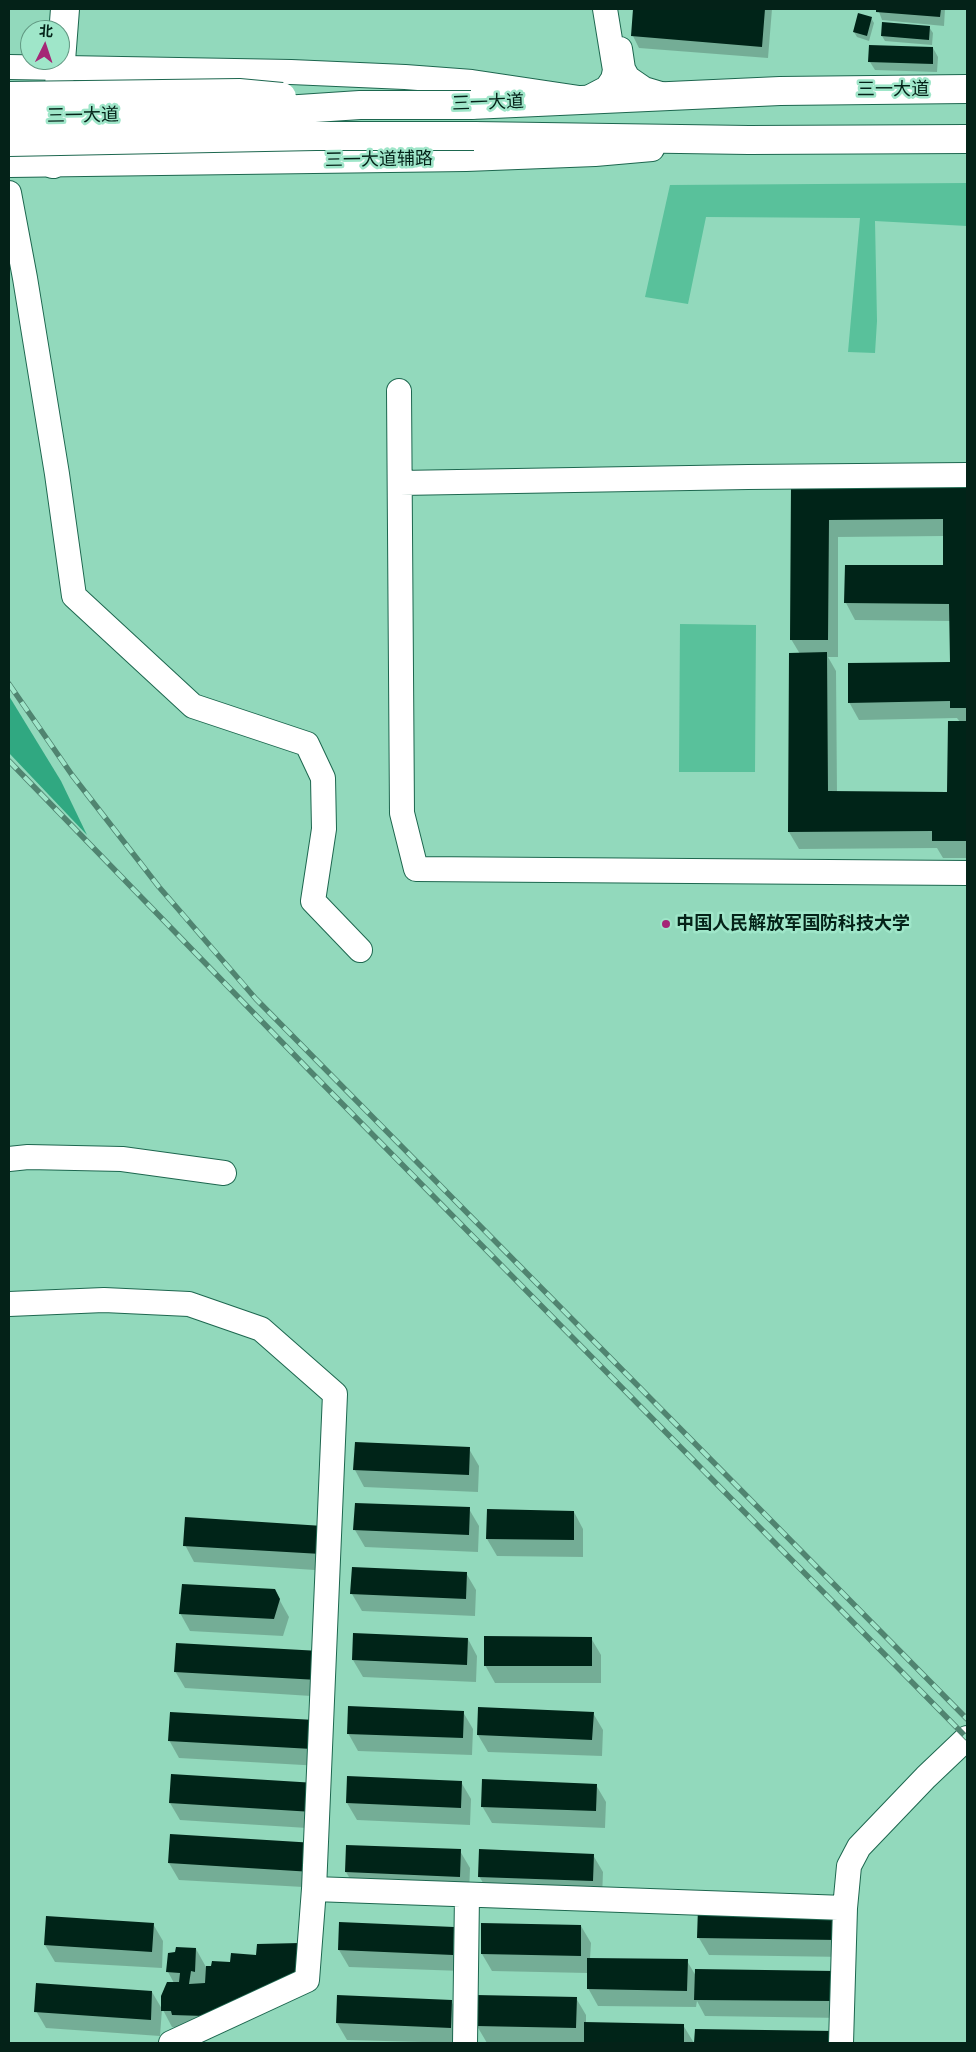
<!DOCTYPE html>
<meta charset="utf-8">
<style>
body{margin:0}
#map{position:relative;width:976px;height:2052px;overflow:hidden;background:#92d9bc;font-family:"PT Sans Narrow","Noto Sans SC",sans-serif}
canvas{display:block}
.frame{position:absolute;inset:0;border:10px solid #042218;pointer-events:none}
.north{position:absolute;left:20px;top:20px;width:50px;height:50px;box-sizing:border-box;background:#9fe6c9;border:1px solid #619882;border-radius:50%;rotate:4deg;font-size:14px;font-weight:700;line-height:20px;text-align:center;color:#042218}
.north::after{content:'';display:block;margin:auto;width:18px;height:22px;background:#a52676;clip-path:polygon(50% 0,100% 100%,50% 72%,0 100%)}
</style>
<div id="map">
<canvas width="976" height="2052"></canvas>
<div class="frame"></div>
<div class="north">北</div>
</div>
<script>
const ctx = document.querySelector('canvas').getContext('2d');
ctx.lineJoin = 'round';
function paint(path, color) {
  ctx.fillStyle = color;
  ctx.fill(path, 'evenodd');
}
function toPath(rows) {
  const path = new Path2D();
  for (const r of rows) {
    path.moveTo(r[0], r[1]);
    for (let i = 2; i < r.length; i += 2) path.lineTo(r[i], r[i + 1]);
  }
  return path;
}
function strokePath(path, color, width, dash) {
  ctx.strokeStyle = color;
  ctx.lineWidth = width;
  ctx.lineCap = dash ? 'butt' : 'round';
  ctx.setLineDash(dash || []);
  ctx.stroke(path);
}
function write(font, color, halo, rows, align = 'center') {
  ctx.font = font + ' "PT Sans Narrow","Noto Sans SC",sans-serif';
  ctx.lineWidth = 5;
  ctx.setLineDash([]);
  ctx.textBaseline = 'middle';
  ctx.strokeStyle = halo;
  ctx.fillStyle = color;
  for (const [text, x, y, turn = 0] of rows) {
    ctx.save();
    ctx.translate(x, y);
    ctx.rotate((+turn || 0) * Math.PI / 180);
    ctx.textAlign = isNaN(turn) ? turn : align;
    if (halo) ctx.strokeText(text, 0, 0);
    ctx.fillText(text, 0, 0);
    ctx.restore();
  }
}
paint(toPath([
 [967,183,967,226,875,221,877,321,875,353,848,352,860,218,706,217,688,304,645,297,670,185],
 [680,624,756,625,755,772,679,772]
]), '#59c19b');
paint(toPath([
 [9,696,61,781,87,835,9,753]
]), '#30a881');
paint(toPath([
 [635,9,772,9,768,58,639,48,633,36],
 [878,9,945,9,944,26,882,20],
 [871,18,874,23,869,41,857,37,854,32],
 [929,27,933,33,932,45,885,41,882,36],
 [933,48,938,57,937,72,875,70,870,62],
 [967,483,967,858,943,858,937,848,799,849,789,832,800,654,791,639,792,484],
 [944,536,944,566,846,603,855,620,950,621,951,663,849,702,859,720,957,718,960,722,949,793,837,792,836,671,828,657,838,657,838,537],
 [469,1449,479,1466,478,1492,364,1487,355,1470],
 [469,1509,479,1526,478,1552,365,1547,355,1530],
 [574,1512,583,1529,583,1557,497,1556,487,1539],
 [322,1527,330,1571,194,1562,185,1545],
 [466,1573,476,1590,475,1616,362,1611,352,1594],
 [274,1590,289,1617,283,1636,190,1631,180,1613],
 [354,1634,468,1639,477,1656,476,1682,363,1677,353,1660],
 [591,1638,601,1655,601,1683,495,1683,485,1665],
 [320,1652,327,1697,185,1688,175,1671],
 [463,1712,473,1729,472,1755,358,1751,348,1733],
 [593,1713,603,1730,602,1756,488,1752,478,1735],
 [314,1722,321,1766,179,1758,169,1740],
 [348,1777,461,1782,471,1799,470,1825,357,1820,347,1803],
 [315,1784,323,1829,180,1820,170,1803],
 [596,1785,606,1802,605,1828,492,1823,482,1806],
 [314,1844,321,1888,179,1880,169,1863],
 [460,1851,470,1868,469,1894,356,1889,346,1872],
 [593,1855,603,1872,602,1898,489,1893,479,1876],
 [837,1911,846,1957,709,1955,699,1938],
 [153,1924,163,1941,162,1968,55,1962,45,1945],
 [581,1926,591,1943,590,1959,687,1961,696,1976,834,1972,843,2018,705,2016,697,2001,696,2007,598,2006,588,1988,588,1973,492,1971,482,1954],
 [453,1928,463,1945,462,1971,349,1967,339,1950],
 [299,1944,305,1992,181,2028,172,2027,163,2010,174,1983,168,1972,169,1954,196,1949,206,1967,213,1968],
 [152,1992,162,2009,160,2036,46,2028,36,2011],
 [576,1998,586,2015,586,2023,683,2025,694,2043,487,2043,477,2026],
 [451,2001,461,2018,460,2043,347,2040,337,2023],
 [696,2030,840,2043,696,2043]
]), '#0003');
paint(toPath([
 [633,9,765,9,762,47,631,36],
 [876,9,941,9,940,17,876,12],
 [858,13,872,17,867,36,853,32],
 [882,22,930,26,929,40,881,36],
 [869,45,933,47,933,64,868,62],
 [967,482,967,708,950,708,950,701,848,703,848,663,950,662,949,604,844,603,845,565,943,565,943,519,829,520,828,640,790,640,791,483],
 [827,652,828,791,947,792,948,721,967,721,967,841,932,841,932,831,788,832,789,653],
 [355,1442,470,1447,469,1475,353,1470],
 [355,1503,470,1507,469,1535,353,1530],
 [487,1509,574,1511,574,1540,486,1539],
 [185,1517,323,1526,321,1554,183,1546],
 [352,1567,467,1572,466,1599,350,1594],
 [182,1584,275,1589,280,1599,274,1619,179,1614],
 [353,1633,468,1638,467,1665,352,1660],
 [484,1636,592,1637,592,1666,484,1666],
 [176,1643,320,1651,318,1680,174,1672],
 [348,1706,464,1711,463,1738,347,1734],
 [478,1707,594,1712,592,1740,477,1735],
 [170,1712,315,1720,312,1749,168,1741],
 [171,1774,316,1783,313,1812,169,1803],
 [347,1776,462,1781,461,1808,346,1803],
 [482,1779,597,1784,596,1811,481,1807],
 [170,1834,315,1843,312,1872,168,1863],
 [346,1845,461,1849,460,1877,345,1872],
 [479,1849,594,1854,593,1881,478,1877],
 [698,1908,838,1909,837,1940,697,1938],
 [46,1916,154,1923,152,1952,44,1945],
 [339,1922,454,1927,453,1955,338,1950],
 [481,1923,581,1925,581,1956,481,1954],
 [300,1943,295,1975,204,2016,172,2015,171,2011,161,2011,161,1996,167,1982,179,1982,180,1973,166,1972,168,1953,175,1952,176,1947,196,1948,195,1972,191,1971,189,1984,205,1983,206,1966,211,1966,212,1961,230,1962,231,1953,256,1955,257,1944],
 [587,1958,688,1959,687,1991,587,1989],
 [695,1969,835,1971,834,2001,694,2000],
 [36,1983,152,1991,151,2020,34,2012],
 [337,1995,452,2000,451,2028,336,2023],
 [476,1995,577,1997,576,2028,476,2026],
 [584,2022,684,2024,684,2043,584,2043],
 [695,2029,835,2031,834,2043,694,2043]
]), '#002418');
const minor = toPath([
 [620,49,623,69,628,78,644,89,664,95],
 [9,67,291,72,405,77,472,82,586,99,607,88,613,79,615,70,613,58,605,9],
 [9,165,466,159,595,154,652,149],
 [9,193,25,278,57,474,74,596,193,706,307,744,323,778,324,829,313,901,360,950],
 [399,391,402,813,416,869,967,873],
 [400,483,748,477,967,475],
 [9,1159,28,1157,122,1159,224,1173],
 [9,1304,104,1300,189,1304,261,1329,335,1394,314,1889,307,1980,171,2043],
 [314,1889,845,1908],
 [465,2043,467,1895],
 [841,2043,845,1908,849,1866,859,1847,926,1777,967,1738]
]);
const major = toPath([
 [53,164,65,9]
]);
const highway = toPath([
 [471,105,780,91,967,89],
 [474,136,749,140,967,139]
]);
strokePath(minor, '#1d674f', 26);
strokePath(major, '#1d674f', 30);
strokePath(highway, '#1d674f', 30);
strokePath(minor, '#fff', 24);
strokePath(major, '#fff', 28);
strokePath(highway, '#fff', 28);
const rail = toPath([
 [9,684,72,775,159,887,256,999,967,1719],
 [9,761,308,1069,967,1738]
]);
strokePath(rail, '#508470', 5.5);
strokePath(rail, '#9fe6c9', 4, [11]);
const highwayBridge = toPath([
 [9,96,239,93,282,97],
 [9,117,239,113,360,105,471,105],
 [9,142,316,136,474,136]
]);
strokePath(highwayBridge, '#1d674f', 30, []);
strokePath(highwayBridge, '#fff', 28);
for (const [x, y, r, color] of [
 [666,924,5,"#a52676"]
]) {
  const dot = new Path2D();
  dot.arc(x, y, r, 0, 2 * Math.PI);
  ctx.fillStyle = color;
  ctx.fill(dot);
  strokePath(dot, '#9fe6c9', 2);
}
write('18px', '#042218', '#9fe6c9', [
 ["三一大道",893,90],
 ["三一大道",488,103,-2],
 ["三一大道",83,116,-1],
 ["三一大道辅路",379,160,-1]
]);
write('bold 18px', '#042218', '#9fe6c9', [
 ["中国人民解放军国防科技大学",676,924]
], 'left');
</script>
